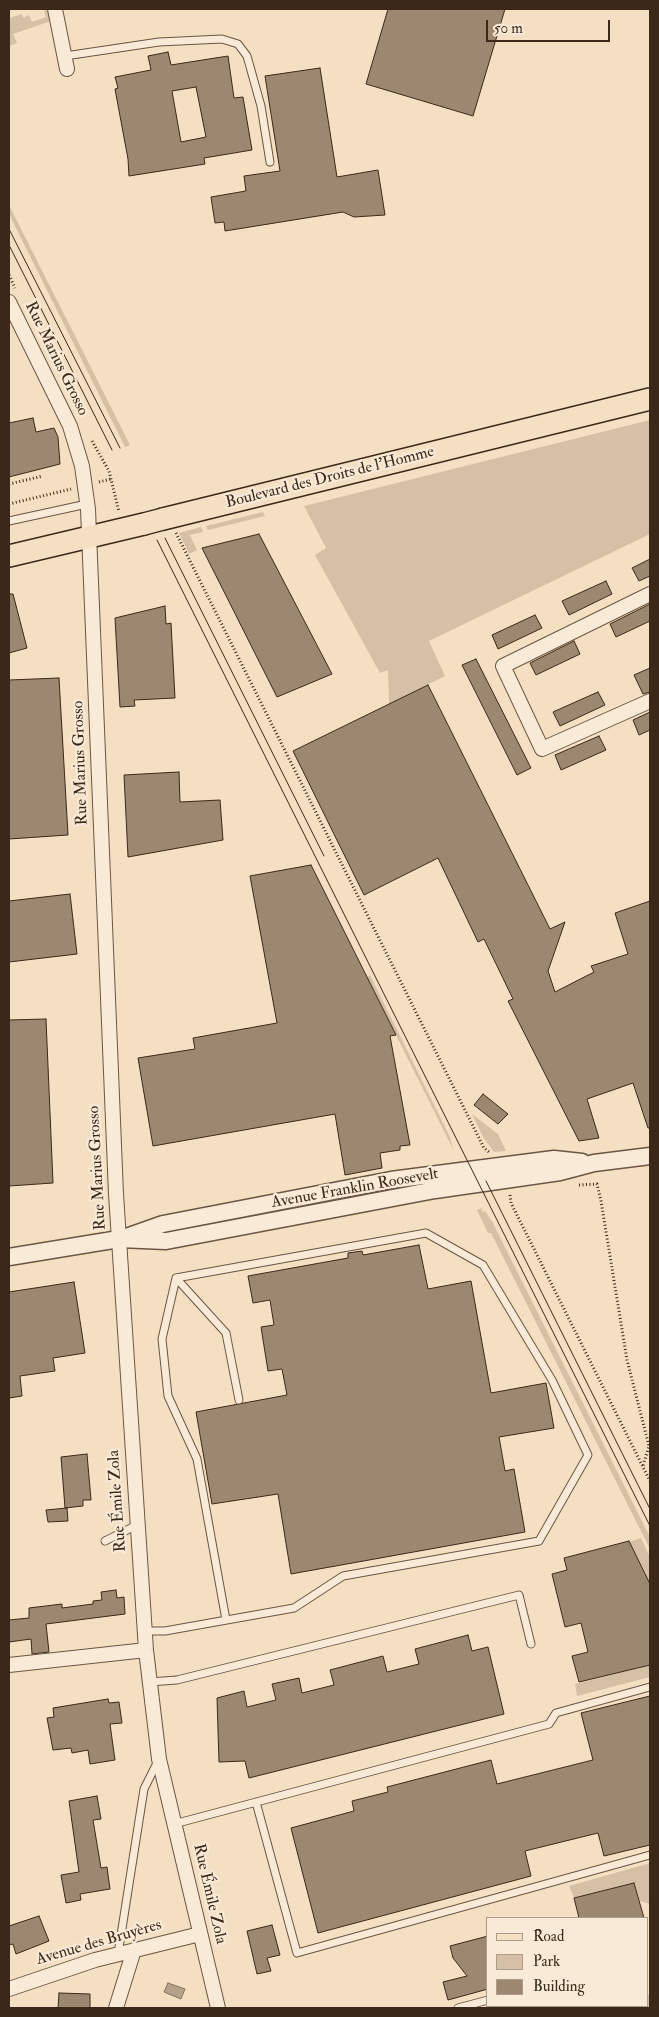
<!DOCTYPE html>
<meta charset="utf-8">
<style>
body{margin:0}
#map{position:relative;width:659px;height:2017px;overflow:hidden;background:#f4dfc2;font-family:"IM FELL Double Pica",serif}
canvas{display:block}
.frame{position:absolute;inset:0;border:10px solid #3c2818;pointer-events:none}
.legend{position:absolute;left:486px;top:1917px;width:162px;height:90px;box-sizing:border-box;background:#f8ead7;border:1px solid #ad9c8b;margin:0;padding:6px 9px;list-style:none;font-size:15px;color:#3c2818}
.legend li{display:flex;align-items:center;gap:10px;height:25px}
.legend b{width:25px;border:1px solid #ad9c8b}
.scale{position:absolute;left:486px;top:20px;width:124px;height:22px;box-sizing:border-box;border:2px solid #3c2818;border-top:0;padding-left:6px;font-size:15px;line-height:18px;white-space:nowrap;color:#3c2818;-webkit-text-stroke:4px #f8ead7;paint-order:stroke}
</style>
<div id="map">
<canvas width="659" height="2017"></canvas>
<div class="frame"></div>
<ul class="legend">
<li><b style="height:6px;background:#f4dfc2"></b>Road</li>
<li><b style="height:14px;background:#d5c0a5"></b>Park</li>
<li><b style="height:14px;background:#9c8770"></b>Building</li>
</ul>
<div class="scale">50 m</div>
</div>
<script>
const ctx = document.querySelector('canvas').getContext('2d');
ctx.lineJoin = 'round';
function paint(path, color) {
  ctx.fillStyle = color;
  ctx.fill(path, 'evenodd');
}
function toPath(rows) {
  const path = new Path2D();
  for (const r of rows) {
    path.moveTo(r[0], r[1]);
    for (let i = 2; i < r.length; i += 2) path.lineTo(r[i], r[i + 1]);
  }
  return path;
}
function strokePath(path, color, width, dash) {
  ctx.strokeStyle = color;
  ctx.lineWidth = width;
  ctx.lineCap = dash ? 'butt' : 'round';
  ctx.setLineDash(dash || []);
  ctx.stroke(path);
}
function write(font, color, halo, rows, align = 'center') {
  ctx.font = font + ' "IM FELL Double Pica",serif';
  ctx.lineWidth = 4.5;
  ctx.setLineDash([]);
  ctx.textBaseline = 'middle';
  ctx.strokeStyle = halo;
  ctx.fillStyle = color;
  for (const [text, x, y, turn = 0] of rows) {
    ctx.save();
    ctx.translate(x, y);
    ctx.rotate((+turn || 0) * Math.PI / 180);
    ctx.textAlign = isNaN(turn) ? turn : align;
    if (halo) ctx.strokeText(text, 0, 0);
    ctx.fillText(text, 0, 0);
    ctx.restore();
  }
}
paint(toPath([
 [48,10,51,21,13,34,17,43,9,46,9,18,22,14,23,18,29,15,32,22,46,17,44,11],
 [9,205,130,445,125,447,9,214],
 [650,420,650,534,429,641,445,676,389,704,388,670,380,673,315,555,326,548,304,506],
 [263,512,265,516,208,530,206,526],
 [201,527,203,532,190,535,197,550,189,554,179,533],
 [370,975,450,1137,453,1149,367,977],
 [472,1114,498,1134,506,1151,494,1152,483,1137],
 [482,1208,482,1212,485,1211,493,1223,650,1537,650,1549,491,1233,488,1233,477,1210],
 [641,1538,650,1557,650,1584,629,1542],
 [650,1665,650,1677,577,1696,575,1684],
 [650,1863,650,1904,640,1901,634,1883,574,1898,569,1886],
 [650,1994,650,2008,612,2008,612,2006,648,2006,648,1995]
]), '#d5c0a5');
const water = toPath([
 [168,1983,185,1989,181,1999,164,1992,168,1983]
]);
paint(water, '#b5a188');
strokePath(water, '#85715b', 1);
const building = toPath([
 [388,9,505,9,473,116,366,84,388,9],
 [168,52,171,65,228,56,234,98,243,97,252,150,204,158,205,164,129,176,128,159,115,89,118,88,115,77,151,70,148,56,168,52],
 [196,87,206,137,181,142,172,91,196,87],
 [320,68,337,177,378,170,385,215,354,217,343,212,225,231,224,222,215,223,211,197,246,191,244,176,280,171,265,76,320,68],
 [33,418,36,432,54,428,58,437,60,464,9,477,9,423,33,418],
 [259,534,332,674,277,697,202,548,259,534],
 [650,559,650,576,639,581,632,568,650,559],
 [606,581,612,594,569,615,562,601,606,581],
 [9,594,13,594,27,648,9,653,9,594],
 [650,604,650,621,616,637,610,624,650,604],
 [165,606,166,624,171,623,175,698,134,700,135,706,120,707,115,618,165,606],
 [535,615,542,628,498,649,492,635,535,615],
 [574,641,580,654,536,675,530,663,574,641],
 [476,659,531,768,517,775,462,665,476,659],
 [650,668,650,692,643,694,634,675,650,668],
 [59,678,68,835,9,839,9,680,59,678],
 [428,685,550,929,565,922,548,971,555,992,594,972,591,966,628,954,615,913,650,901,650,1128,648,1128,633,1083,587,1099,599,1138,579,1141,508,1001,513,999,484,939,478,942,438,858,364,895,293,751,428,685],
 [598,692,605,705,560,726,553,712,598,692],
 [650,712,650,730,639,735,633,720,650,712],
 [599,736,606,750,561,770,555,755,599,736],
 [179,772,180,802,220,800,223,840,128,857,124,775,179,772],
 [311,865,396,1035,390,1036,410,1145,400,1146,400,1150,380,1153,382,1168,345,1175,335,1114,153,1146,138,1058,195,1049,193,1038,277,1023,250,876,311,865],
 [70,894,77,954,9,962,9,901,70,894],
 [46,1019,53,1183,9,1186,9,1020,46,1019],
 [483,1094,508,1114,498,1124,474,1105,483,1094],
 [419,1245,428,1289,471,1281,491,1393,546,1383,554,1428,499,1437,505,1471,514,1469,525,1532,291,1574,278,1494,212,1504,196,1412,287,1395,282,1369,268,1371,261,1327,274,1325,270,1300,253,1303,248,1276,348,1258,348,1253,362,1251,363,1255,419,1245],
 [74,1282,85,1353,53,1358,55,1371,20,1376,22,1396,9,1398,9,1292,74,1282],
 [87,1454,91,1500,83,1500,83,1506,65,1508,61,1457,87,1454],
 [67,1508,68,1521,48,1522,46,1510,67,1508],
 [629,1541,650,1584,650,1665,579,1682,572,1656,588,1652,581,1623,565,1627,552,1574,567,1570,564,1558,629,1541],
 [116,1590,117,1598,124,1597,125,1614,46,1624,49,1652,32,1654,31,1639,9,1642,9,1620,29,1618,29,1608,62,1604,62,1608,93,1604,93,1601,102,1600,101,1592,116,1590],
 [468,1635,472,1651,488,1647,504,1714,249,1778,245,1761,219,1762,217,1698,244,1691,247,1707,276,1700,272,1684,299,1678,302,1693,334,1685,330,1670,383,1656,387,1672,419,1664,415,1649,468,1635],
 [650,1696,650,1845,604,1856,598,1833,525,1851,531,1876,318,1933,291,1828,354,1811,352,1801,388,1792,387,1787,491,1760,497,1784,593,1760,581,1713,650,1696],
 [108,1699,109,1703,119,1702,122,1723,110,1724,115,1760,90,1764,88,1750,72,1753,71,1748,53,1750,47,1718,54,1717,53,1708,108,1699],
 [97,1796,101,1819,93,1820,101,1868,107,1867,110,1889,80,1894,81,1900,66,1903,61,1875,79,1872,69,1801,97,1796],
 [634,1883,644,1918,579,1918,574,1898,634,1883],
 [39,1916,49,1941,16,1954,13,1944,9,1945,9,1926,39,1916],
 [272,1925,280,1955,267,1958,271,1971,257,1974,247,1931,272,1925],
 [488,1936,488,1989,448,2000,443,1982,467,1976,453,1958,450,1946,488,1936],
 [59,1993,90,1994,90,2008,58,2008,59,1993]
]);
paint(building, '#9c8770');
strokePath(building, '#3c2818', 1);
const service = toPath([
 [65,56,159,42,222,39,238,44,247,56,261,106,270,162],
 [9,521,87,504],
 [176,1278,226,1333,239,1400],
 [105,1541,137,1525],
 [144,1631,165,1631,294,1608,343,1576,539,1541,588,1455,552,1380,483,1265,426,1233,176,1278,162,1339,168,1396,197,1459,226,1620],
 [149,1682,177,1680,519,1595,531,1644],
 [256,1802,297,1953,650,1855],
 [174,1824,549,1724,556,1713,650,1687],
 [118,1954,144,1789,158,1761],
 [458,2008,488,2000],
 [560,2008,561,2006]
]);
const minor = toPath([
 [55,9,67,69],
 [9,302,70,426,82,466,88,509,116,1194,146,1650,159,1759,218,2008],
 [650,594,503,666,542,749,650,701],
 [9,1665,146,1650],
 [9,1989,95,1960,200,1934],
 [116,2008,134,1950]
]);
const tertiary = toPath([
 [129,1236,163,1224,391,1180,554,1159,582,1162],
 [9,1257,119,1239,166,1241,435,1190,560,1172,594,1163,650,1156]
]);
const primary = toPath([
 [163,519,650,399],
 [9,556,144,524]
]);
strokePath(service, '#6a5642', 9);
strokePath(minor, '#6a5642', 16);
strokePath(tertiary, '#6a5642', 19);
strokePath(primary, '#3c2818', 24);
strokePath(toPath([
 [9,275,15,288],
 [92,441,109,471,119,512],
 [99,482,111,479],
 [9,484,43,476],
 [9,504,71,489],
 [176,533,484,1148,489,1152],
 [579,1185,597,1184,601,1201,627,1360,649,1446,643,1466],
 [510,1195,511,1203,650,1481]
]), '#3c2818', 3, [1, 2.5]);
strokePath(service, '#f8ead7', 7);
strokePath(minor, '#f8ead7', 14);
strokePath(tertiary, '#f8ead7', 16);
strokePath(primary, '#f4dfc2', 21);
strokePath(toPath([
 [9,229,120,448],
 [9,245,112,450],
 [165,538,324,856],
 [157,540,650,1526],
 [486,1181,650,1509]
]), '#3c2818', 1);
const primaryBridge = toPath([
 [144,524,163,519]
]);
strokePath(primaryBridge, '#3c2818', 24, []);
strokePath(primaryBridge, '#f4dfc2', 21);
write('16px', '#3c2818', '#f8ead7', [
 ["Rue Marius Grosso",56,359,64],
 ["Boulevard des Droits de l'Homme",330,478,-14],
 ["Rue Marius Grosso",81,763,-92],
 ["Rue Marius Grosso",98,1168,-93],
 ["Avenue Franklin Roosevelt",355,1189,-10],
 ["Rue Émile Zola",118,1501,-94],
 ["Rue Émile Zola",209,1894,77],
 ["Avenue des Bruyères",99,1943,-16]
]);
</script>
